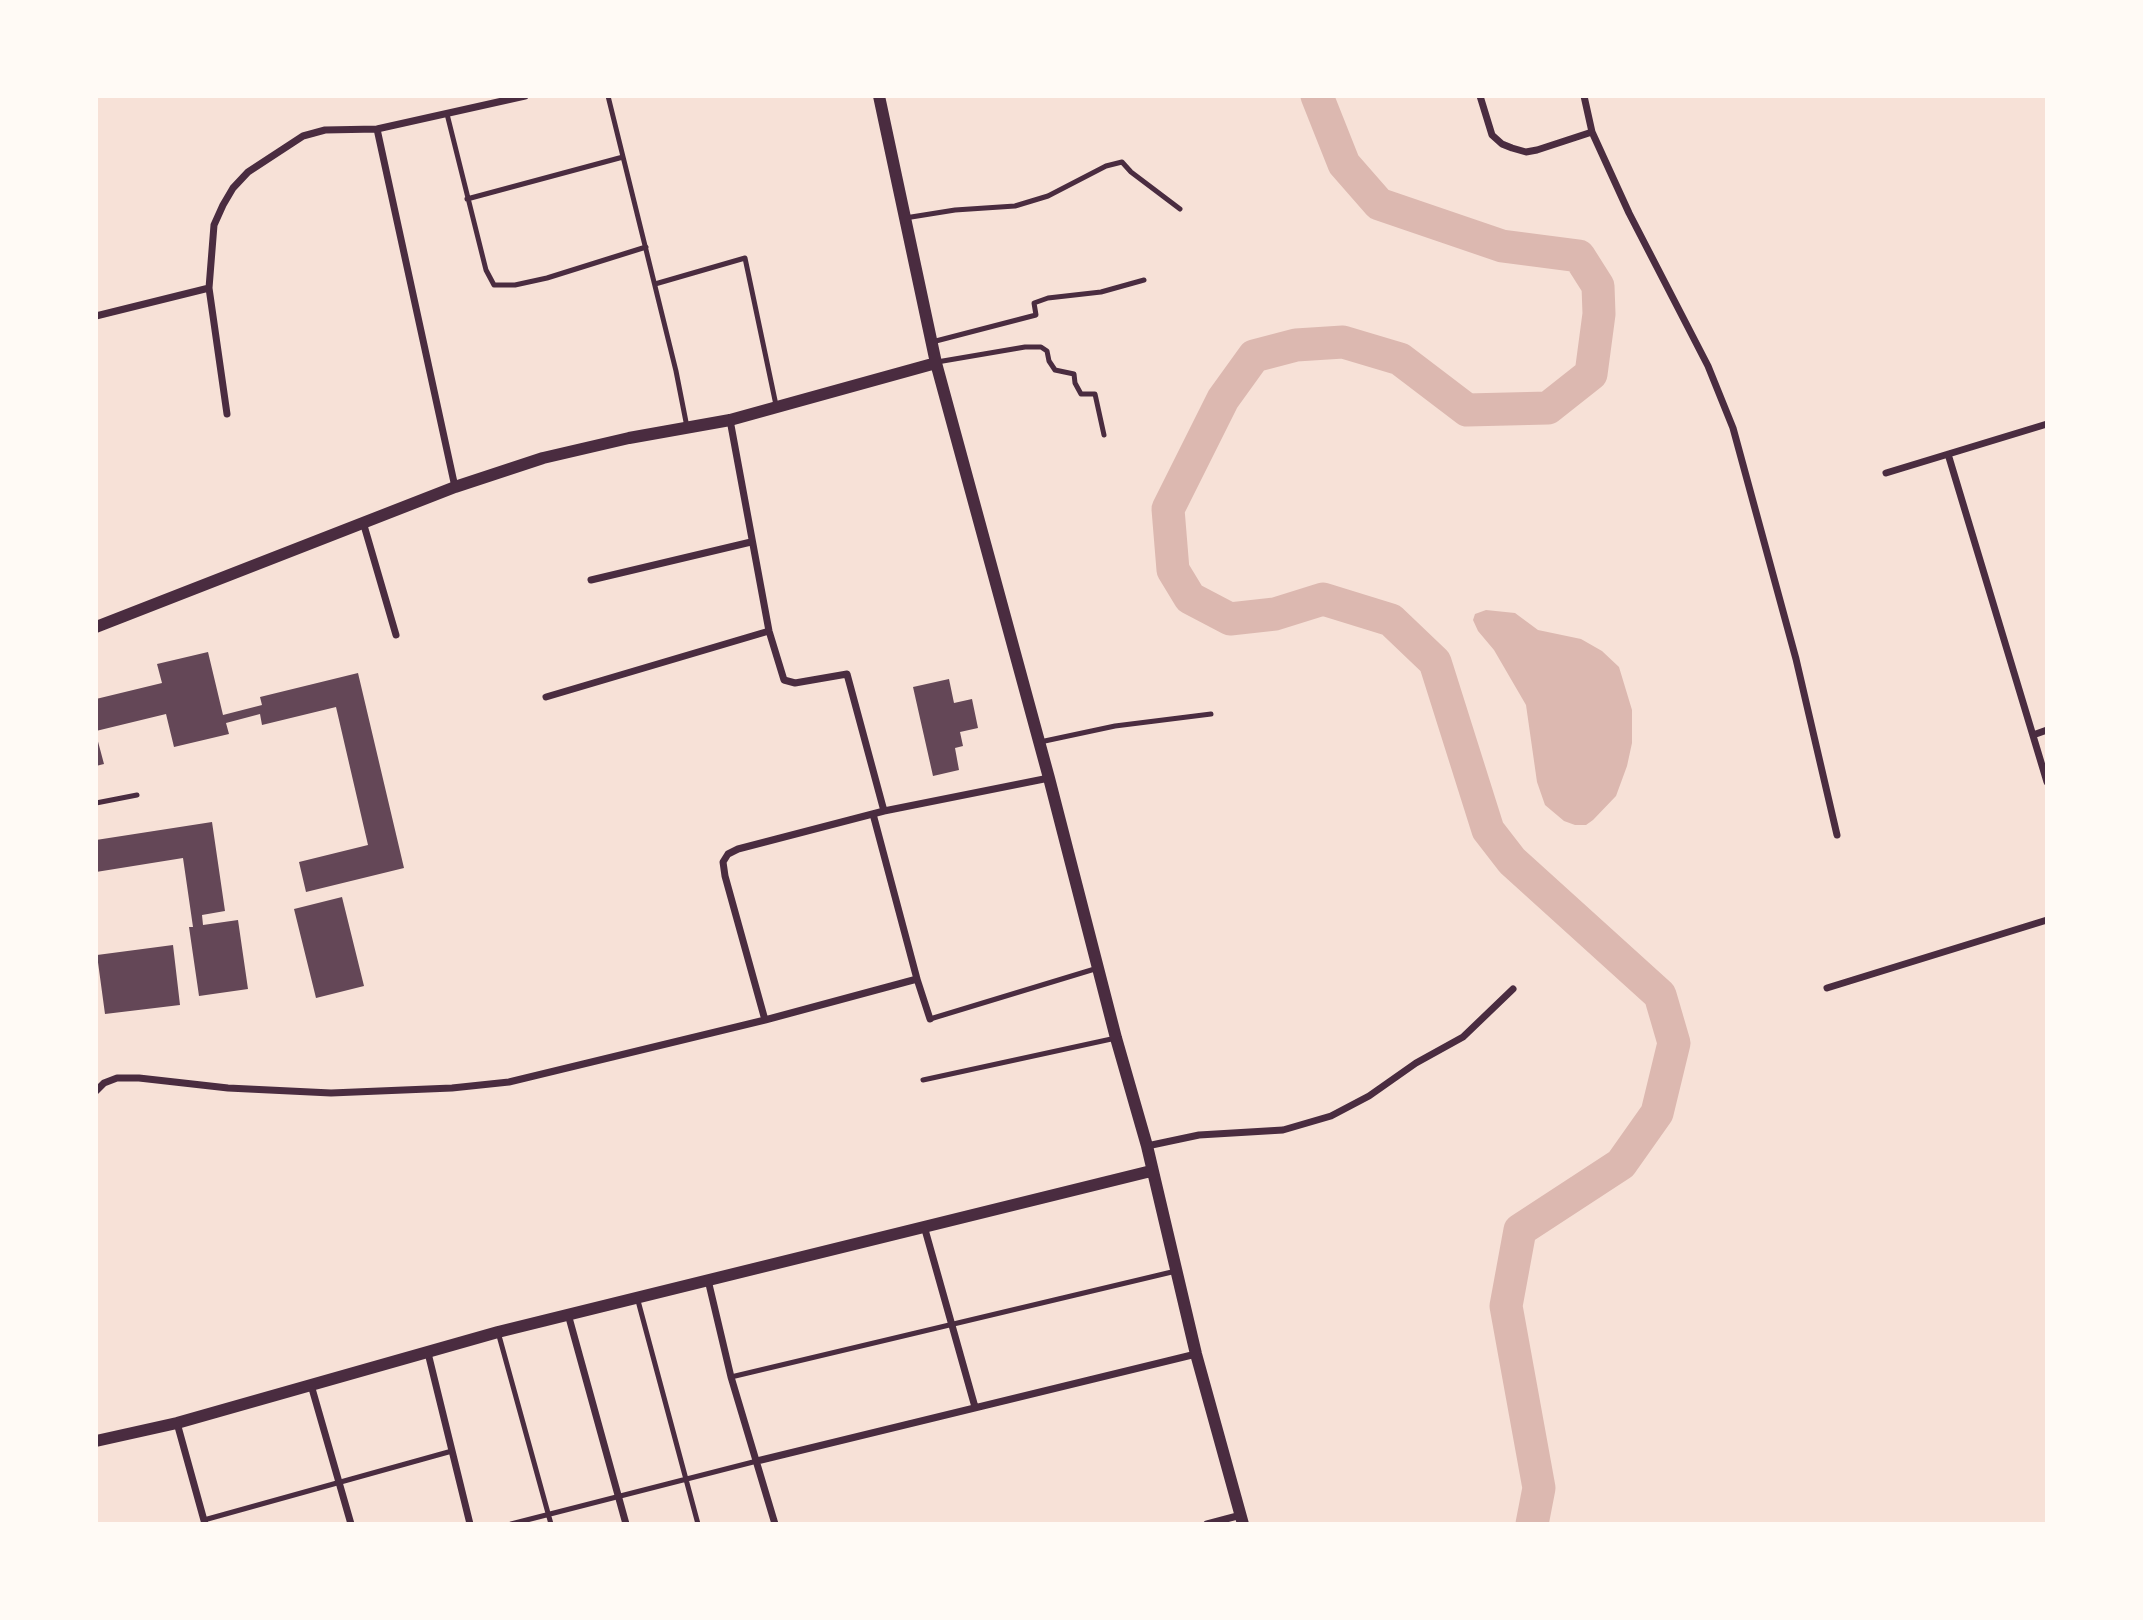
<!DOCTYPE html>
<style>
body{margin:0}
#map{position:relative;width:2143px;height:1620px;overflow:hidden;background:#f7e1d7;font-family:Commissioner,sans-serif}
canvas{display:block}
.frame{position:absolute;inset:0;border:98px solid #fffaf5;pointer-events:none}
</style>
<div id="map">
<canvas width="2143" height="1620"></canvas>
<div class="frame"></div>
</div>
<script>
const ctx = document.querySelector('canvas').getContext('2d');
ctx.lineJoin = 'round';
function paint(path, color) {
  ctx.fillStyle = color;
  ctx.fill(path, 'evenodd');
}
function toPath(rows) {
  const path = new Path2D();
  for (const r of rows) {
    path.moveTo(r[0], r[1]);
    for (let i = 2; i < r.length; i += 2) path.lineTo(r[i], r[i + 1]);
  }
  return path;
}
function strokePath(path, color, width, dash) {
  ctx.strokeStyle = color;
  ctx.lineWidth = width;
  ctx.lineCap = dash ? 'butt' : 'round';
  ctx.setLineDash(dash || []);
  ctx.stroke(path);
}
paint(toPath([
 [1486,610,1515,613,1538,630,1581,639,1602,651,1619,667,1632,710,1632,743,1627,766,1616,796,1593,820,1586,825,1575,825,1564,821,1545,805,1537,782,1526,705,1494,650,1478,631,1473,620,1475,614]
]), '#dcb8b0');
strokePath(toPath([
 [1317,96,1344,164,1379,204,1502,246,1579,256,1598,286,1599,314,1591,374,1548,408,1467,410,1400,359,1343,342,1296,345,1254,356,1223,399,1168,509,1173,570,1190,598,1230,619,1275,614,1323,599,1391,620,1435,662,1488,830,1512,861,1660,995,1674,1043,1657,1113,1621,1164,1520,1230,1506,1306,1539,1488,1532,1524]
]), '#dcb8b0', 33);
paint(toPath([
 [208,652,223,715,262,705,260,697,358,673,404,868,306,892,299,862,368,845,336,707,262,725,260,714,226,723,229,734,174,747,166,714,96,731,96,699,162,683,157,664],
 [949,679,954,703,972,699,978,728,960,732,963,746,955,748,959,770,933,776,913,687],
 [96,734,104,764,96,766],
 [212,822,225,911,202,915,203,925,238,920,248,989,199,996,189,927,193,927,183,858,96,872,96,840],
 [342,897,364,986,316,998,294,909],
 [173,945,180,1005,105,1014,97,955]
]), '#644757');
strokePath(toPath([
 [608,96,676,371,687,427],
 [447,114,486,270,494,285,515,285,547,278,646,247],
 [467,199,623,157],
 [905,218,955,210,1015,206,1048,196,1106,166,1122,162,1131,172,1180,209],
 [655,284,745,258,776,405],
 [932,342,1036,315,1034,303,1048,298,1101,292,1144,280],
 [937,362,1025,347,1041,347,1047,351,1049,361,1055,370,1074,374,1075,383,1081,394,1095,394,1104,435],
 [1040,742,1115,726,1211,714],
 [96,803,137,795],
 [930,1019,1098,968],
 [923,1080,1116,1038],
 [637,1297,698,1524],
 [498,1332,551,1524],
 [731,1377,1176,1271],
 [204,1520,452,1451],
 [511,1524,757,1461]
]), '#4a2c40', 5);
strokePath(toPath([
 [1480,96,1492,135,1502,144,1512,148,1526,152,1537,150,1592,132],
 [1584,96,1592,132,1629,213,1708,366,1733,428,1796,659,1837,835],
 [377,129,455,487],
 [209,288,227,414],
 [96,316,209,288,214,225,223,205,233,188,248,172,303,136,325,130,377,129,525,96],
 [730,420,769,631,784,680,795,683,847,674,884,811],
 [1948,454,2047,782],
 [1886,473,2047,424],
 [363,522,396,635],
 [591,580,751,542],
 [546,697,769,631],
 [2033,735,2047,730],
 [873,814,917,979],
 [1827,988,2047,920],
 [765,1020,725,876,723,862,728,854,738,849,884,811,1049,778],
 [96,1091,104,1083,117,1078,139,1078,228,1088,331,1093,452,1088,509,1082,765,1020,917,979,930,1019],
 [1147,1146,1199,1135,1283,1130,1331,1116,1369,1096,1416,1063,1463,1037,1513,989],
 [924,1226,975,1407],
 [708,1280,731,1377,775,1524],
 [568,1314,626,1524],
 [428,1353,470,1524],
 [311,1385,351,1524],
 [177,1423,205,1524],
 [757,1461,1196,1354],
 [1207,1524,1241,1515]
]), '#4a2c40', 7);
strokePath(toPath([
 [879,96,936,363,1049,778,1116,1038,1147,1146,1196,1354,1243,1524],
 [96,627,455,487,543,458,629,438,730,420,936,363],
 [96,1441,177,1423,498,1332,1151,1171]
]), '#4a2c40', 12);
</script>
